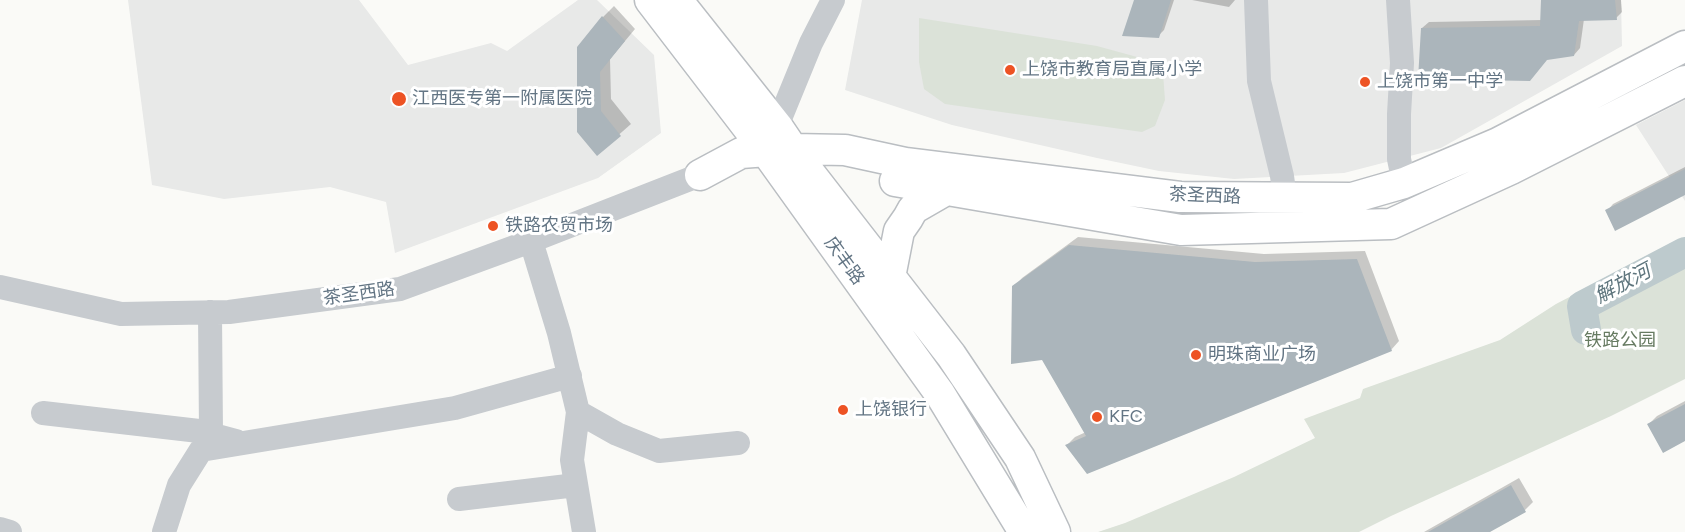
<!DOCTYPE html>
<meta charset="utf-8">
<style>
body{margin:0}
canvas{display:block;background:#fafaf7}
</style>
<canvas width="1685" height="532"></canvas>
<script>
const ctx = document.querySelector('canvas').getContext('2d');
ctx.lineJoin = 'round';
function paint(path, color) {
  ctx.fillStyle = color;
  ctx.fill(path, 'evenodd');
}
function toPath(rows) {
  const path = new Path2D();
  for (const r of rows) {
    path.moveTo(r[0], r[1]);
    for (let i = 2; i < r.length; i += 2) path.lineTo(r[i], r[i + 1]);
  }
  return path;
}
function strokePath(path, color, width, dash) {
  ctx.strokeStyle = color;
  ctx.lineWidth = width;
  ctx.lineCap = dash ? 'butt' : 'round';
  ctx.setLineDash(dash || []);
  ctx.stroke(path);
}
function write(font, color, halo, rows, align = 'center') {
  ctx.font = font + ' Figtree,"Noto Sans SC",sans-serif';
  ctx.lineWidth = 6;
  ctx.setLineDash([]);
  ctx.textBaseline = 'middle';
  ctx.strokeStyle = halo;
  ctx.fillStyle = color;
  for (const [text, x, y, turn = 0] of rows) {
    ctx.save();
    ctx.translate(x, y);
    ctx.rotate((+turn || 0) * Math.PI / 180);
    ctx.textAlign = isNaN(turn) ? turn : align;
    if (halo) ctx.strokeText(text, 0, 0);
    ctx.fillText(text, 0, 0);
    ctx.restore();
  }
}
paint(toPath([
 [128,0,359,0,408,65,491,43,507,51,578,0,597,0,654,55,661,133,598,178,395,253,386,202,330,187,224,199,152,185],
 [862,0,1621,0,1622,46,1441,148,1344,173,1234,179,1159,171,1097,158,952,125,845,90],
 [1685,100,1685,201,1636,125]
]), '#e8e9e8');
paint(toPath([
 [919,18,1097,46,1159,63,1163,73,1165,100,1155,126,1142,132,945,104,924,89,919,62],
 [1685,237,1685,379,1611,416,1391,516,1359,532,1098,532,1125,523,1234,477,1315,438,1304,419,1360,398,1363,389,1500,340,1556,304]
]), '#dbe2d8');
paint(toPath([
 [1135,0,1174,0,1164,30,1158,36],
 [1192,0,1235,0,1229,7],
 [1543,0,1621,0,1622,12,1616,18,1584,19,1580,48,1574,55,1422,28,1429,22,1542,20],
 [614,6,635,29,610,59,611,99,631,124,597,154,578,47,603,17],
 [1685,167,1685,193,1607,211,1613,204],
 [1078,237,1264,254,1365,251,1399,341,1391,350,1067,445,1075,437,1086,432,1014,287,1022,278],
 [1685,401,1685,440,1649,424,1657,416],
 [1519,478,1533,502,1525,510,1487,532,1424,532]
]), '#0003');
strokePath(toPath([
 [1586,330,1582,306,1685,252]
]), '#bdcacd', 30);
paint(toPath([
 [1134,0,1171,0,1159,38,1122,36],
 [1541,0,1615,0,1617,20,1579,21,1574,56,1547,60,1530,81,1418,79,1421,28,1540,26],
 [602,16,625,41,600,72,601,111,621,136,597,156,577,132,577,47],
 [1685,169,1685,195,1615,231,1605,210],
 [1069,245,1255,262,1357,259,1392,351,1087,474,1065,445,1086,436,1042,360,1011,364,1012,286],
 [1685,404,1685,441,1663,453,1647,424],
 [1511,485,1526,512,1490,532,1428,532]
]), '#abb5bb');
const major = toPath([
 [650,0,765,150,940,394,1024,532],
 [677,0,777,126,802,163,951,355,1020,458,1055,532],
 [700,175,741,153,793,149,845,150,905,163,1180,197,1352,198,1404,183,1498,143,1685,46],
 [895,181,1181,230,1391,224,1511,169,1685,81],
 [890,277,899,231,908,218,913,209,946,190]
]);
strokePath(major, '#babec2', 33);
strokePath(toPath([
 [1256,0,1259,81,1282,176,1285,198],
 [1398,0,1402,63,1399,114,1399,159,1404,183],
 [770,140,777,126,811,43,833,0],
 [531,241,559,333,578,412,572,460,584,532],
 [0,287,121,314,229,312,400,289,531,241,700,175],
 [210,312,211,434],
 [578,412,617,434,659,451,738,443],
 [43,413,199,431,236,441],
 [459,499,576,485],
 [0,529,10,532],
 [164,532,179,485,201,450,455,408,570,376]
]), '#c7cbcf', 24);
strokePath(major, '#fff', 30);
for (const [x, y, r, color] of [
 [1010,70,6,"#ed5324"],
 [1365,82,6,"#ed5324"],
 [399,99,8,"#ed5324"],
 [493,226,6,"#ed5324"],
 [1196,355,6,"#ed5324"],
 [843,410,6,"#ed5324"],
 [1097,417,6,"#ed5324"]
]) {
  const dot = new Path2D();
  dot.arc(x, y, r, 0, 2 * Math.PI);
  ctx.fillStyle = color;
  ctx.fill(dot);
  strokePath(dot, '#fff', 2);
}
write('18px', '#637584', '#fff', [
 ["上饶市教育局直属小学",1022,70],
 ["上饶市第一中学",1377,82],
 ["江西医专第一附属医院",412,99],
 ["铁路农贸市场",505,226],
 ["明珠商业广场",1208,355],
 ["上饶银行",855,410],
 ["KFC",1109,417]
], 'left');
write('18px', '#637584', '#fff', [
 ["茶圣西路",1205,196,2],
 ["庆丰路",844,261,54],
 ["茶圣西路",359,294,-8]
]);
write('18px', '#677b62', '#fff', [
 ["铁路公园",1620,341]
]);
write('italic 20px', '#5e757d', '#fff', [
 ["解放河",1623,284,-28]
]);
</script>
